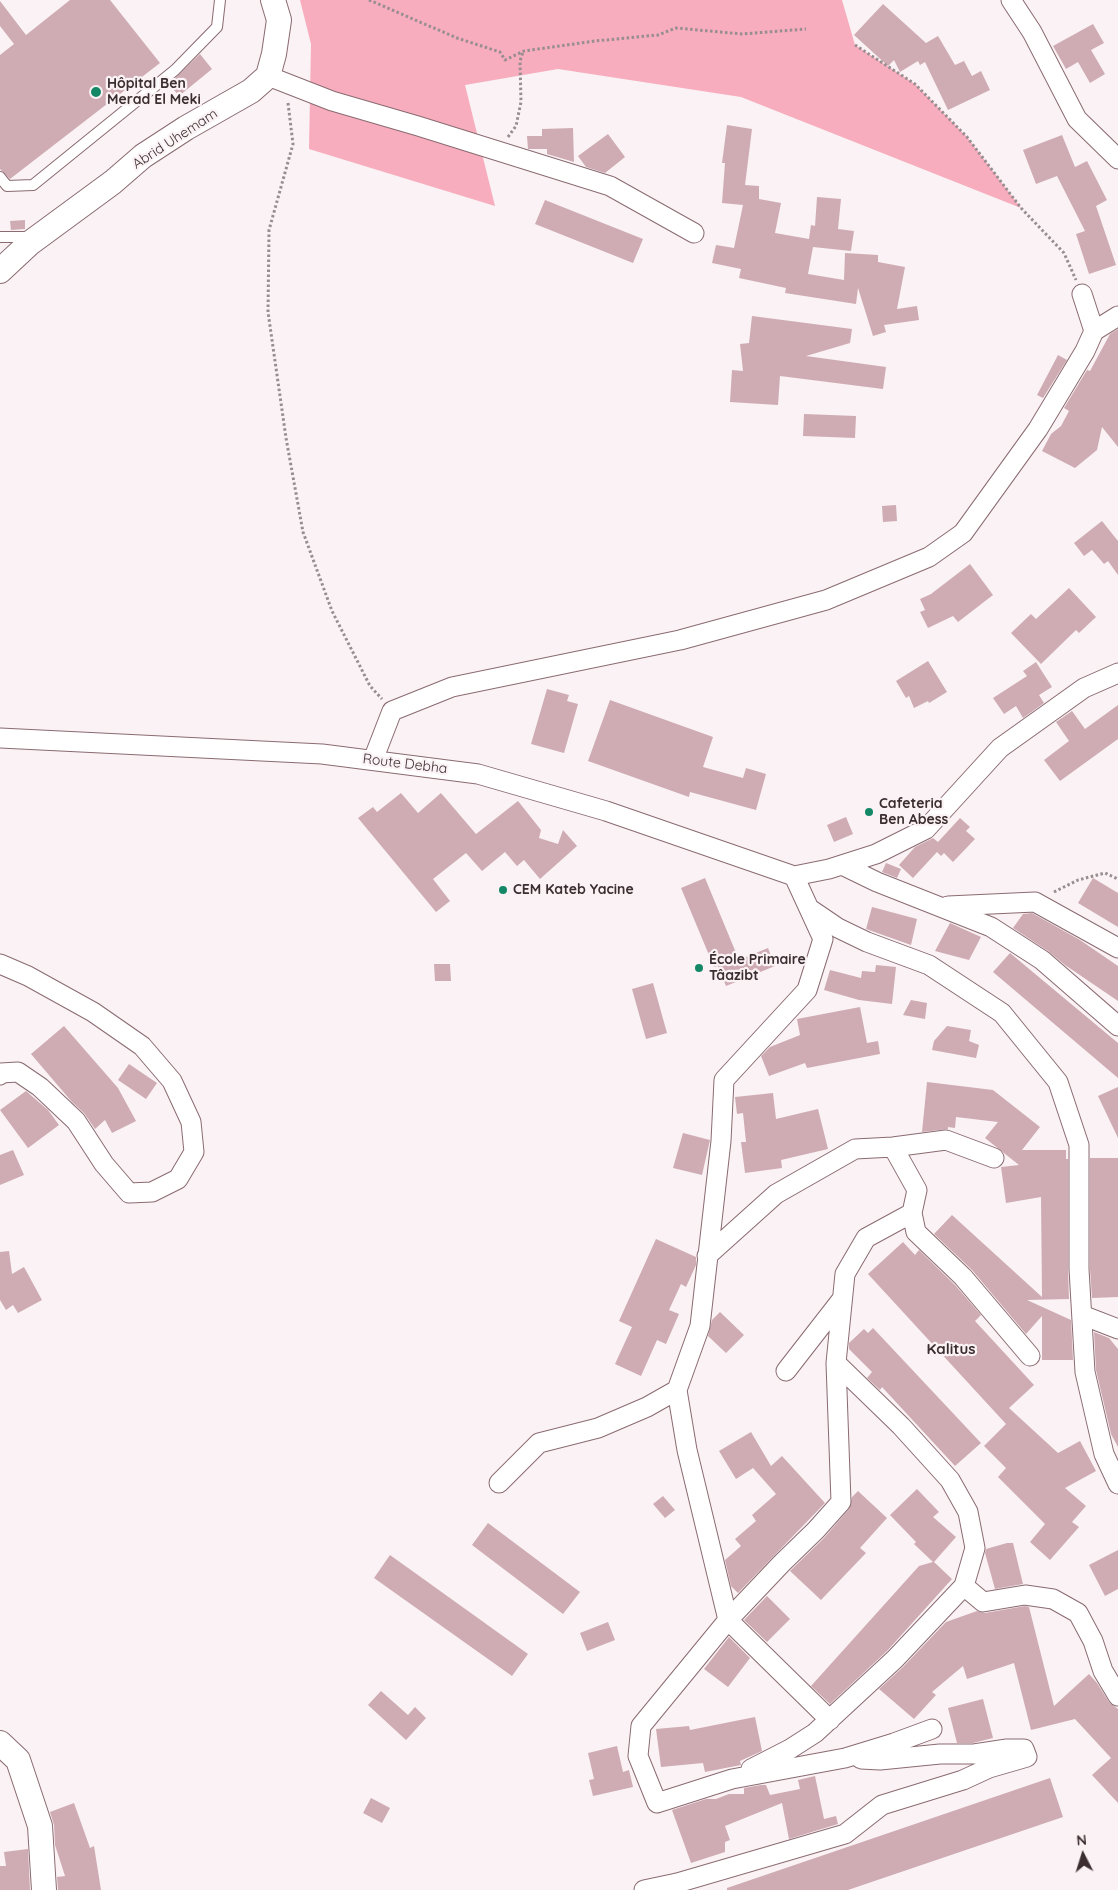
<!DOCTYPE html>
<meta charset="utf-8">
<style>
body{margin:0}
#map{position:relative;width:1118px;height:1890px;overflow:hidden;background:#faf2f4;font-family:Quicksand,sans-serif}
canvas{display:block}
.north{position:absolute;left:1058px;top:1830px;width:50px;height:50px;-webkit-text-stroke:4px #faf2f4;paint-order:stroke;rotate:355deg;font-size:14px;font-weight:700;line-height:20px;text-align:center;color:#3b2d30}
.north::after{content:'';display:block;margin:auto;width:18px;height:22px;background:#3b2d30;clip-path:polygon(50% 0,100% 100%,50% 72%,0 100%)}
</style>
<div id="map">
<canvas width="1118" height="1890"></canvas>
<div class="north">N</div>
</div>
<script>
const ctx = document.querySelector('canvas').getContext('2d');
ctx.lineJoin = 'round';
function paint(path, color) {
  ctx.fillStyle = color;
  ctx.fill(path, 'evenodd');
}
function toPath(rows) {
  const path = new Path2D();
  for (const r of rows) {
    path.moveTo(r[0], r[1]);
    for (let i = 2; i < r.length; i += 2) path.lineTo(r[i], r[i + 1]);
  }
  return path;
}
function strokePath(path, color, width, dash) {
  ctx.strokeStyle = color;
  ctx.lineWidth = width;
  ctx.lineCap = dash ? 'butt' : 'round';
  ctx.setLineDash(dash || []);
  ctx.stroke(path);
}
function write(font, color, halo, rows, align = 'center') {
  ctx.font = font + ' Quicksand,sans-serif';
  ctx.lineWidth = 4.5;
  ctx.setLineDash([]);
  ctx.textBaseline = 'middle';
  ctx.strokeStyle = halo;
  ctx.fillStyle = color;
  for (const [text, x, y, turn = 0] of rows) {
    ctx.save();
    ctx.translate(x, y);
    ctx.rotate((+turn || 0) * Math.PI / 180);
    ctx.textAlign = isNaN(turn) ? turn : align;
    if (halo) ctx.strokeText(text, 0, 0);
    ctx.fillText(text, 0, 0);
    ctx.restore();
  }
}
paint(toPath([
 [300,0,842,0,855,45,915,84,967,137,1021,208,741,97,558,69,465,85,495,206,309,149,311,44]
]), '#f7adbd');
paint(toPath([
 [70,0,110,0,160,63,10,179,0,169,0,55,14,44,0,26,0,1,26,35],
 [883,4,926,43,938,36,955,65,964,61,972,76,981,71,990,90,948,110,925,62,920,65,918,61,900,72,894,60,888,66,854,35],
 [1093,24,1104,43,1091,50,1105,74,1090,83,1078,62,1066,69,1053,46],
 [200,54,212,69,179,96,169,84],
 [727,125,752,129,745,185,759,186,759,199,781,203,775,233,809,239,811,225,815,226,817,197,841,199,838,229,854,231,851,251,813,247,808,274,844,280,845,253,878,255,878,262,905,267,897,309,917,306,919,320,884,325,886,332,873,336,858,288,856,304,785,293,786,288,739,278,741,269,712,263,716,245,734,248,743,205,722,203,725,163,722,163],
 [573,128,574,162,547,154,547,149,528,149,527,136,542,136,542,129],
 [608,134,625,157,605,173,586,167,578,156],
 [1062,135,1075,167,1087,161,1107,200,1096,206,1116,265,1089,274,1076,234,1085,231,1057,176,1036,184,1023,150],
 [545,200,643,239,633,263,535,224],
 [25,220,25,229,11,230,10,221],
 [752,316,852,329,850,343,806,356,886,367,883,389,780,376,778,405,730,402,732,370,743,371,740,344,749,343],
 [1118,329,1118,447,1102,427,1097,450,1075,468,1042,451,1051,434,1061,426,1069,411,1064,408,1087,370,1090,371,1110,334],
 [1058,355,1067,360,1043,398,1037,395],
 [804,414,856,416,855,438,803,436],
 [896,505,897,521,883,522,882,506],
 [1102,521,1118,541,1118,575,1108,561,1104,564,1092,550,1084,556,1074,543],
 [970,564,993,595,958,622,953,616,928,628,920,612,925,610,920,599,931,594],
 [1069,588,1096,617,1079,633,1076,630,1041,664,1011,633,1031,614,1036,619],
 [928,661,947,692,929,703,928,701,914,708,909,696,906,698,896,681],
 [1036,662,1052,687,1039,695,1044,703,1023,718,1016,706,1004,714,993,698,1027,676,1023,671],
 [547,689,569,695,567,701,578,704,564,753,531,744],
 [610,700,713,737,703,767,743,778,746,768,766,774,756,810,690,792,689,797,588,761],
 [1118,705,1118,739,1060,781,1044,760,1069,741,1056,722,1072,711,1085,729],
 [401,793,418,813,441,793,476,834,518,801,541,830,539,838,558,844,563,830,577,846,540,879,524,860,517,866,505,852,482,871,466,853,433,879,450,901,436,912,358,818,373,807,377,812],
 [846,817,853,834,834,842,827,825],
 [960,818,970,827,966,831,975,839,953,862,944,853,941,856,937,852,913,878,899,865,915,847,933,838,938,842],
 [886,863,901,869,897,878,882,872],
 [705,878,739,960,768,948,775,966,726,986,718,966,714,967,681,888],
 [1093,878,1118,893,1118,927,1078,903],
 [872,907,917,919,911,945,866,929],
 [1032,913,1080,940,1118,966,1118,1001,1065,965,1048,951,1013,928,1023,914],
 [950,923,981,937,969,960,935,951],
 [1010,953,1118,1043,1118,1078,993,972],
 [434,964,450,964,451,981,435,981],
 [876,965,896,967,892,1004,859,1000,824,990,830,970,861,978,862,971,875,972],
 [653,983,667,1033,646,1039,632,989],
 [911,1000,927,1003,925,1019,903,1015],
 [860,1007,867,1043,878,1041,880,1054,807,1068,805,1063,769,1076,761,1056,770,1047,800,1035,797,1019],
 [64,1026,118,1088,136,1121,112,1133,105,1120,95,1129,84,1113,72,1102,31,1054],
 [947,1026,971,1030,969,1041,979,1045,976,1058,932,1050,934,1041],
 [129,1064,157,1083,146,1099,118,1080],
 [927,1082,993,1090,1040,1127,1022,1150,1066,1150,1066,1159,1068,1159,1068,1269,1069,1299,1027,1300,1071,1320,1073,1360,1042,1360,1042,1316,1026,1334,972,1270,934,1234,952,1215,1042,1297,1041,1197,1006,1203,1001,1167,1019,1165,985,1138,998,1122,956,1117,955,1128,948,1127,948,1129,922,1132],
 [1118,1087,1118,1138,1098,1096],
 [26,1091,48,1110,59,1125,28,1148,0,1110],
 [773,1093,776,1119,818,1109,828,1149,781,1160,782,1168,745,1173,741,1142,746,1142,743,1113,737,1114,735,1097],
 [683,1133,710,1140,702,1175,673,1168],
 [13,1150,24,1175,0,1185,0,1155],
 [1090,1158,1118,1158,1118,1297,1092,1298,1090,1269],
 [656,1239,696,1257,696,1265,686,1287,681,1284,669,1310,679,1314,666,1344,657,1340,641,1376,615,1364,632,1327,619,1321],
 [903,1242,915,1255,919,1250,955,1285,981,1315,975,1321,1034,1385,1009,1408,1058,1453,1080,1441,1096,1471,1065,1488,1086,1506,1072,1522,1079,1527,1050,1560,1030,1542,1045,1524,998,1477,1006,1468,984,1446,1006,1424,868,1274],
 [9,1251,12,1274,24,1267,42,1300,18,1313,13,1305,6,1310,0,1300,0,1252],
 [720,1312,744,1335,726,1353,708,1336,712,1320],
 [873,1328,981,1443,955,1466,882,1387,880,1390,867,1378,872,1372,849,1349,849,1343,864,1329,868,1333],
 [1094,1332,1109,1338,1118,1349,1118,1447,1111,1434,1096,1370],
 [751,1432,771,1466,782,1456,825,1503,738,1593,731,1586,725,1560,741,1546,735,1539,756,1521,752,1515,776,1494,753,1468,736,1479,719,1451],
 [917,1489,939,1512,933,1517,956,1537,934,1562,952,1579,887,1651,830,1704,811,1686,919,1566,933,1562,914,1544,916,1542,890,1515],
 [858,1491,887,1518,860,1548,866,1553,821,1600,790,1571,824,1538,849,1509,852,1497],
 [663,1496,675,1510,665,1518,653,1504],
 [488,1523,580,1592,563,1614,472,1545],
 [1007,1543,1013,1543,1023,1584,995,1589,985,1553,986,1549],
 [1118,1550,1118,1589,1105,1596,1089,1565],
 [390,1555,528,1654,512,1676,374,1578],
 [767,1596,790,1619,767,1642,744,1620],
 [1025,1606,1029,1607,1054,1706,1089,1674,1097,1683,1109,1702,1118,1709,1118,1803,1092,1775,1111,1758,1075,1719,1031,1730,1014,1663,967,1679,963,1666,932,1692,936,1695,914,1719,879,1689,903,1667,946,1622,977,1611,985,1613],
 [608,1622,615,1640,587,1651,580,1633],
 [729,1637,750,1658,728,1687,704,1669],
 [381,1691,408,1715,415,1707,426,1718,406,1740,368,1705],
 [983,1699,993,1738,973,1743,957,1743,948,1708],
 [755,1717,762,1751,740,1761,741,1765,705,1772,703,1763,661,1767,656,1729,689,1726,690,1730],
 [617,1746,623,1772,629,1770,633,1787,593,1796,589,1780,594,1779,588,1753],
 [815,1776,824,1819,836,1816,838,1824,789,1839,782,1803,725,1826,730,1840,725,1842,725,1852,691,1863,672,1810,706,1799,716,1799,729,1794,744,1794,744,1788,761,1785,766,1785,770,1795,800,1789,798,1780],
 [1050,1778,1063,1817,848,1890,727,1890,727,1888],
 [371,1798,390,1808,382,1823,363,1813],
 [74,1803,90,1848,94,1846,101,1890,58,1890,57,1877,65,1876,55,1845,54,1825,50,1812],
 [28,1849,30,1890,0,1890,0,1866,6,1866,4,1852]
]), '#cfacb3');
const service = toPath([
 [0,177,7,186,33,185,175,70,217,27,220,0],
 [0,237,33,237]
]);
const minor = toPath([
 [1011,0,1032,32,1077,119,1118,159],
 [268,76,332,101,418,126,610,186,694,233],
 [1094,331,1118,316],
 [0,738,322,754,478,774,606,811,794,876,829,869,876,854,926,829,1000,748,1084,688,1118,673],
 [373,760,392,711,452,687,680,640,826,600,929,557,963,533,1038,429,1085,351,1094,331,1082,294],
 [842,865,877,882,991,927,1042,960,1118,1026],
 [794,876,823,939,807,990,724,1080,721,1141,700,1326,677,1390,687,1450,728,1620,641,1726,638,1756,657,1803,732,1779,845,1758,894,1743,932,1729],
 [948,906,1035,902,1118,948],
 [810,909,838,928,867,942,929,965,1002,1013,1058,1082,1079,1145,1079,1269,1085,1372,1104,1454,1118,1484],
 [0,964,28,976,93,1012,142,1046,172,1081,191,1122,194,1152,178,1179,152,1192,129,1193,104,1164,76,1121,40,1087,18,1072,1,1073,0,1075],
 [912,1213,916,1232,963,1277,1030,1356],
 [707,1256,776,1194,855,1149,893,1147,946,1140,994,1158],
 [1082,1315,1118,1329],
 [786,1371,842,1299],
 [499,1483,539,1443,598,1428,647,1407,677,1390],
 [964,1586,983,1602,1025,1595,1053,1599,1078,1613,1093,1641,1103,1671,1118,1696],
 [830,1720,728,1620,782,1563,816,1530,841,1502,836,1363,845,1274,866,1238,912,1213,917,1190,893,1147],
 [751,1769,790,1749,815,1733,895,1659,964,1586,975,1548,968,1512,950,1480,901,1426,836,1363],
 [644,1890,677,1883,845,1834,882,1805,963,1780,989,1768,1027,1757,1024,1749,1007,1749,974,1754,940,1754,880,1760,861,1759]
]);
const tertiary = toPath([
 [0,271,30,243,113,182,143,156,186,128,251,91,268,76,274,54,279,20,273,0],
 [0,1743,18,1760,40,1826,44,1890]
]);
strokePath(service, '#8a6b71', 12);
strokePath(minor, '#8a6b71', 21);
strokePath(tertiary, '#8a6b71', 26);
strokePath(toPath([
 [369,0,457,38,500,52,505,60,524,51,595,41,658,35,676,28,742,34,806,29],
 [855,45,915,84,967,137,1021,208,1064,253,1076,280],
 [288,103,293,144,269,230,268,312,286,438,303,532,332,611,370,686,382,699],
 [508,137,516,126,521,102,520,61,523,52],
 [1054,892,1078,880,1105,873,1118,879]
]), '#988d90', 3, [2.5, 2.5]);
strokePath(service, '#fff', 10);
strokePath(minor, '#fff', 19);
strokePath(tertiary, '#fff', 24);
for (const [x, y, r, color] of [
 [96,92,6,"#148767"],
 [869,812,5,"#148767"],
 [503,890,5,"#148767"],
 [699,968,5,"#148767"]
]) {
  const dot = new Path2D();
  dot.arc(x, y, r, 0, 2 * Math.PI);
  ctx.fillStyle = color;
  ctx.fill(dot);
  strokePath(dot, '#faf2f4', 2);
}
write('bold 14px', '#3b2d30', '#faf2f4', [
 ["Hôpital Ben",107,84],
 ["Merad El Meki",107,100],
 ["Cafeteria",879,804],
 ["Ben Abess",879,820],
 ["CEM Kateb Yacine",513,890],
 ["École Primaire",709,960],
 ["Tâazibt",709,976]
], 'left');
write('14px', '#3b2d30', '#faf2f4', [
 ["Abrid Uhemam",175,139,-33],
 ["Route Debha",405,764,7]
]);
write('bold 15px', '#3b2d30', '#faf2f4', [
 ["Kalitus",951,1349]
]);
</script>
